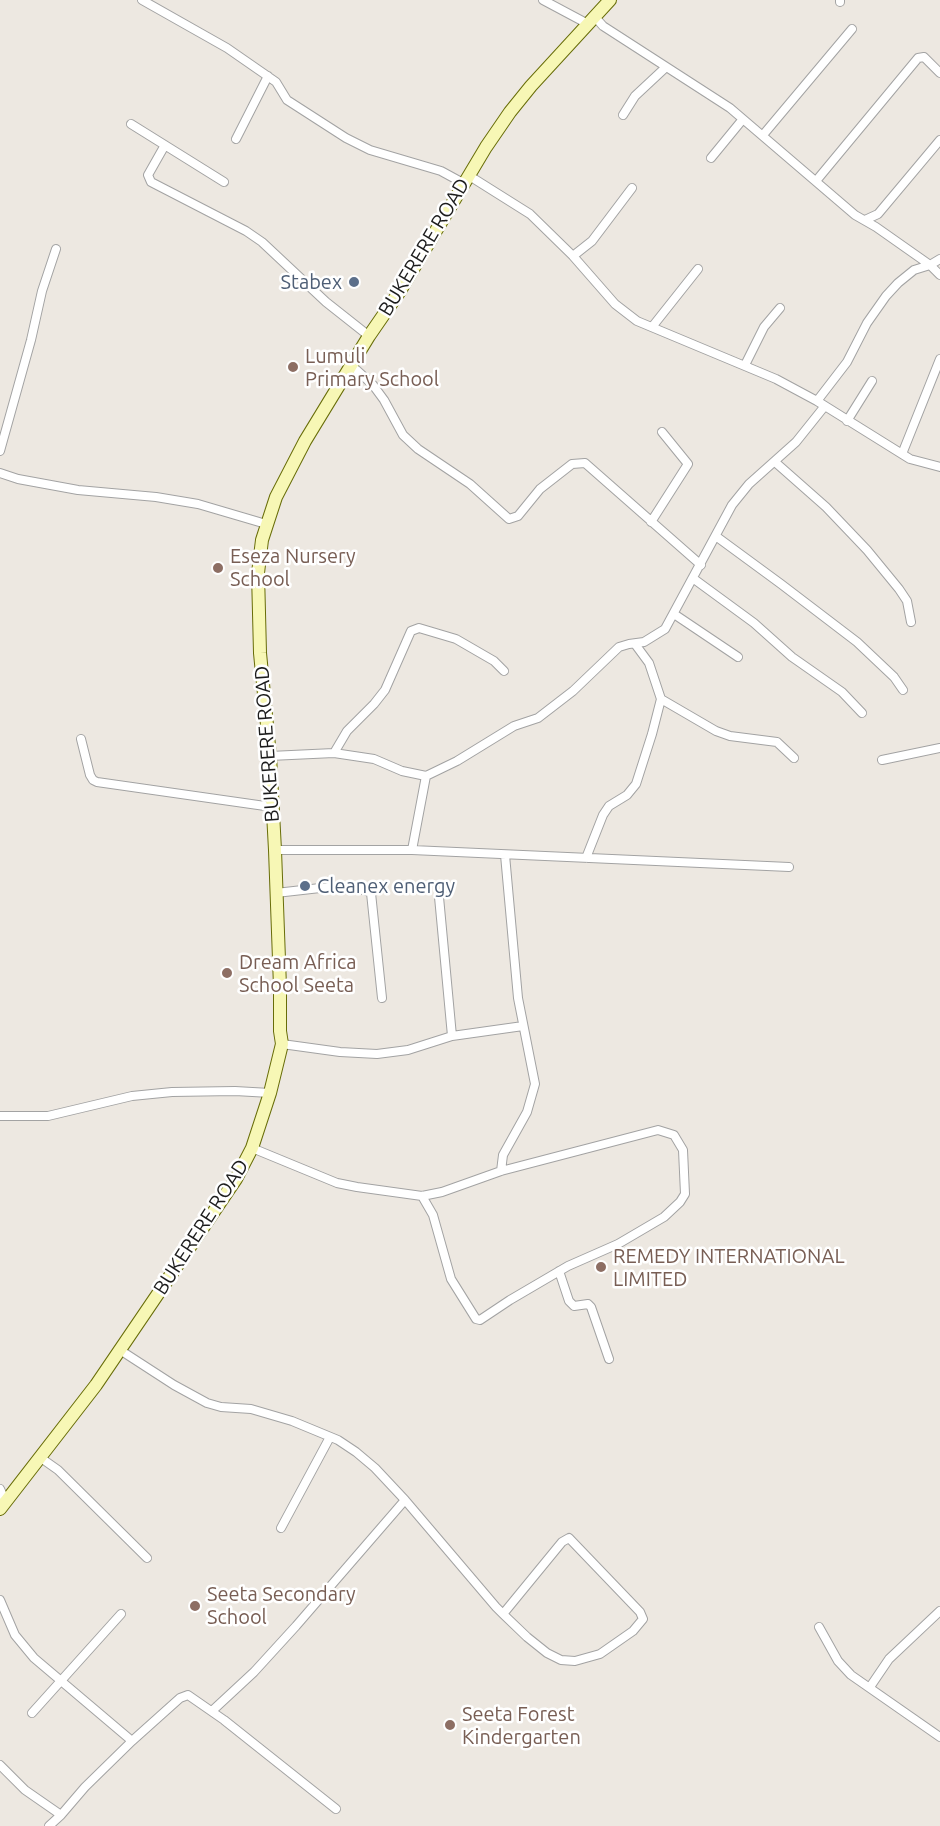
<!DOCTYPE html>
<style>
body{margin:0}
canvas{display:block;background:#ede8e1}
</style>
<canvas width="940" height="1826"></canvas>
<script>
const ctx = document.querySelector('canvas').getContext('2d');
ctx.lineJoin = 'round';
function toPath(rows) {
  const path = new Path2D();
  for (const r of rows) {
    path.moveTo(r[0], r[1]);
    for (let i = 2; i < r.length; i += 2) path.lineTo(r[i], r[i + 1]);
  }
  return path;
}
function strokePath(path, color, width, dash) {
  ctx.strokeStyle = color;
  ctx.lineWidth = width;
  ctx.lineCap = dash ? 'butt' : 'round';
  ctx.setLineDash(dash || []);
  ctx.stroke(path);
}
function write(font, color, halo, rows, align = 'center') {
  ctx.font = font + ' Ubuntu,sans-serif';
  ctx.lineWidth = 5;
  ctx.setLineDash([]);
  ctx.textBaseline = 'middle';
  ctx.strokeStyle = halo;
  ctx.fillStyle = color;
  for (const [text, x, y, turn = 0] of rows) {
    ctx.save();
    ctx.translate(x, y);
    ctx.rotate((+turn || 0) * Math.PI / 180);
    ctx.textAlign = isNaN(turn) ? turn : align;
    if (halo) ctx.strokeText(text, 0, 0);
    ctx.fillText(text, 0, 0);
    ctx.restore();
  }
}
const street = toPath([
 [142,0,227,48,276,82,287,100,346,138,370,150,441,171,463,183],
 [543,0,588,24],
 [840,2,840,0],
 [595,17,603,26,730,108,855,215,876,227,930,265,940,275],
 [623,115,635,96,665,68],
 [131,124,224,182],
 [763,135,852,29],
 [236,139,268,76],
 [165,145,148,175,151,182,246,231,262,242,326,302,369,336],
 [711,158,743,119],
 [468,175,530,214,573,256,615,304,637,321,776,379,817,401,910,459,940,467],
 [816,181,918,58,924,57,940,73],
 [865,220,878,214,940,140],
 [573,256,592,241,632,188],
 [652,327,698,269],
 [351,365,373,385,384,400,403,435,418,449,470,484,509,519,518,516,540,489,572,464,585,463,701,565],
 [745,365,764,327,780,308],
 [817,401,847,362,867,323,886,296,898,283,914,270,930,265,940,259],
 [847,421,872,381],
 [0,451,31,340,42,291,56,249],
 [902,454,940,359],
 [775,462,826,507,867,550,899,589,907,601,911,622],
 [0,473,18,479,78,490,156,497,198,504,266,524],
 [651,522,688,464,662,432],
 [717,537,781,584,857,642,894,677,903,690],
 [694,579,754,623,792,657,842,692,862,713],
 [674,614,738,657],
 [635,644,649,663,661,699,716,731,730,736,777,742,794,758],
 [81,739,90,775,93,780,97,782,272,807],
 [334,753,347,731,374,704,385,690,411,631,419,628,456,639,494,661,504,671],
 [270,756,334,753,374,759,402,771,426,776,457,761,514,726,538,718,573,691,619,647,629,644,644,642,665,629,732,505,749,484,796,442,824,407],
 [882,760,940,748],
 [275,850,412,850,789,867],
 [412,850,426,776],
 [586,858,603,815,609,806,627,795,636,784,652,734,661,699],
 [276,893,329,887,364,890,371,893,382,998],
 [439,897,452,1036],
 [282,1044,340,1052,377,1054,408,1050,452,1036,523,1026],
 [0,1116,48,1116,132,1096,172,1092,235,1091,270,1093],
 [252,1148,337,1183,357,1187,422,1196,442,1192,501,1171,658,1130,674,1135,683,1150,685,1194,680,1202,664,1217,618,1244,568,1266,510,1300,480,1320,476,1319,451,1279,433,1215,422,1196],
 [501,1171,503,1155,527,1112,535,1084,518,998,505,855],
 [559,1271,569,1301,574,1306,588,1304,591,1307,609,1359],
 [120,1350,174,1385,207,1403,221,1407,251,1409,292,1421,338,1440,356,1452,375,1468,405,1500,496,1607,503,1614,527,1637,547,1653,561,1660,575,1661,600,1654,633,1631,643,1619,640,1612,569,1538,562,1542,503,1614],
 [41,1458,58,1470,147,1558],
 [0,1489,6,1502],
 [281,1528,330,1437],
 [0,1600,15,1635,34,1658,132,1741,85,1787,61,1815],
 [819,1627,838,1661,851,1675,940,1737],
 [870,1687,889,1659,940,1611],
 [212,1711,254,1672,296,1626,405,1500],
 [32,1713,121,1614],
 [132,1741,180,1698,188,1695,224,1720,336,1809],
 [0,1765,25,1790,61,1815,49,1826]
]);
const secondary = toPath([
 [0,1509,96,1385,236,1179,252,1148,270,1093,282,1044,280,1031,280,987,275,850,270,756,260,653,258,573,262,540,276,497,305,441,369,336,400,291,486,147,510,112,531,86,610,0]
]);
strokePath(street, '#a3a3a3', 10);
strokePath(secondary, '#686d08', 14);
strokePath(street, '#fff', 8);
strokePath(secondary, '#f7f7b5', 12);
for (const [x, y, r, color] of [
 [354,282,6,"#5c6f8a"],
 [293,367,6,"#8d6e63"],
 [218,568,6,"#8d6e63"],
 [305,886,6,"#5c6f8a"],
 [227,973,6,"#8d6e63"],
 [601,1267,6,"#8d6e63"],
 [195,1606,6,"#8d6e63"],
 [450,1725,6,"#8d6e63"]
]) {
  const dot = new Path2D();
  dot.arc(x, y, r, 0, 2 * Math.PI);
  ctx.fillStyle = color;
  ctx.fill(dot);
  strokePath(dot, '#fff', 2);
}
write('20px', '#1c1c1c', '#fff', [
 ["BUKERERE ROAD",424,247,-59],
 ["BUKERERE ROAD",267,744,-94],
 ["BUKERERE ROAD",201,1227,-57]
]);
write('20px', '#4e5e75', '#fff', [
 ["Stabex",342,282],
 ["Cleanex energy",317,886,"left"]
], 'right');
write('20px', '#785e54', '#fff', [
 ["Lumuli",305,356],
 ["Primary School",305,379],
 ["Eseza Nursery",230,556],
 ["School",230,579],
 ["Dream Africa",239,962],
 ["School Seeta",239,985],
 ["REMEDY INTERNATIONAL",613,1256],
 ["LIMITED",613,1279],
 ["Seeta Secondary",207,1594],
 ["School",207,1617],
 ["Seeta Forest",462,1714],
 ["Kindergarten",462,1737]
], 'left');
</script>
